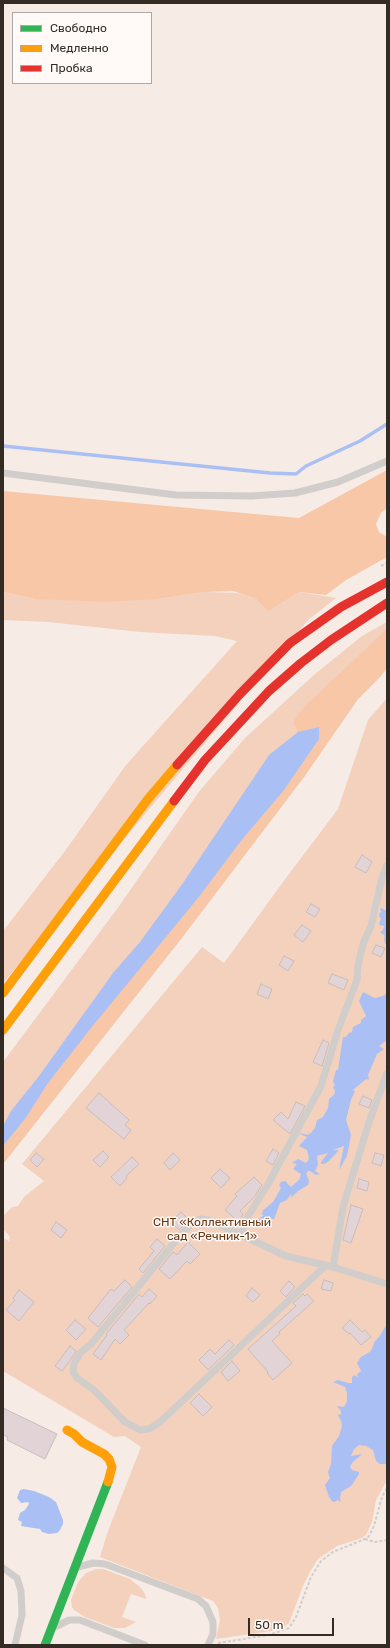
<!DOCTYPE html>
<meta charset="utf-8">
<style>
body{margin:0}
#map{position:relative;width:390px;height:1648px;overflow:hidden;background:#f6ebe5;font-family:Rubik,sans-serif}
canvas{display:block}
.frame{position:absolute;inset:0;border:4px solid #342b25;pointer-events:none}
.legend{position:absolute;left:12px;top:12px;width:140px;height:72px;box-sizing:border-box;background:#fffaf7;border:1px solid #aea7a3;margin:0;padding:5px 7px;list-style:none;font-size:12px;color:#342b25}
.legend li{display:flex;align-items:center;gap:8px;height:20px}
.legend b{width:20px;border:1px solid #aea7a3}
.scale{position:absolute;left:248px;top:1618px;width:86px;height:18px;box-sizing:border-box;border:2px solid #342b25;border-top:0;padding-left:5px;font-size:12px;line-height:14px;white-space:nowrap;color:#342b25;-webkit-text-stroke:3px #fffaf7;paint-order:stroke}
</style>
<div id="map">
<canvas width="390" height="1648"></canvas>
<div class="frame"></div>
<ul class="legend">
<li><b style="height:5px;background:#30b455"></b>Свободно</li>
<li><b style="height:5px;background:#ff9f0a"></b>Медленно</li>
<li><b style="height:5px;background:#e5322d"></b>Пробка</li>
</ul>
<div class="scale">50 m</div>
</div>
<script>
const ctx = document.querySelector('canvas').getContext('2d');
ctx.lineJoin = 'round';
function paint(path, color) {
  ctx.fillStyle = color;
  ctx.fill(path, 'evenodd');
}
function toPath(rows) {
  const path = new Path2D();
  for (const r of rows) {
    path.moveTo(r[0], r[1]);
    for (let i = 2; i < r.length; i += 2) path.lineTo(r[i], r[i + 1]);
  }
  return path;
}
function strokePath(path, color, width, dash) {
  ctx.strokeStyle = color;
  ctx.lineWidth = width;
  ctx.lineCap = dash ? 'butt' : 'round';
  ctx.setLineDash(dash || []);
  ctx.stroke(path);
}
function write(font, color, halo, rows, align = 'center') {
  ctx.font = font + ' Rubik,sans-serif';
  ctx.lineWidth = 3;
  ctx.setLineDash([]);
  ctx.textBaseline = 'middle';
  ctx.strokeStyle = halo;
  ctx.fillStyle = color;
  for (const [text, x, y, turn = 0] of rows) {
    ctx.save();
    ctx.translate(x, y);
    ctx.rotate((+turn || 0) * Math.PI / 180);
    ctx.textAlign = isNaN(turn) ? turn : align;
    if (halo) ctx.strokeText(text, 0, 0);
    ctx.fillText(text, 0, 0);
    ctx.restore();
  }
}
paint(toPath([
 [3,592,35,599,158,599,204,592,237,593,256,599,268,612,299,592,336,598,308,620,3,983,3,931,65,851,126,765,237,641,215,636,140,632,49,622,3,620],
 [387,622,387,668,380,677,358,699,304,777,181,939,3,1164,3,1062,117,909,198,793,245,738,315,674,362,636],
 [387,698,387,1480,376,1500,372,1522,366,1535,362,1538,337,1546,318,1559,311,1570,303,1586,289,1623,283,1628,271,1631,216,1639,220,1620,218,1608,213,1601,100,1557,108,1531,141,1447,125,1436,114,1437,3,1371,3,1238,9,1241,10,1237,3,1229,3,1216,12,1207,18,1206,24,1197,44,1181,22,1164,202,947,224,963,286,878,338,809,368,720],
 [96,1569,103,1569,130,1579,140,1587,145,1594,146,1599,131,1594,122,1617,136,1622,125,1628,114,1628,85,1617,74,1610,72,1607,71,1600,78,1582,86,1573]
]), '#f3d1bc');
paint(toPath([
 [387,470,387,508,381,513,376,524,379,532,387,537,387,557,346,580,326,595,299,592,268,612,256,599,233,591,204,592,158,599,107,602,35,599,3,592,3,491,299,518],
 [387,629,387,668,380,677,358,699,304,777,181,939,3,1164,3,1146,25,1119,48,1083,133,975,198,898,240,842,284,790,319,739,319,727,298,732,293,722,304,707]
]), '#f8c7a8');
paint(toPath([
 [319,727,319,739,284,790,240,842,198,898,91,1028,48,1083,25,1119,3,1146,3,1126,11,1111,39,1076,113,973,140,942,183,883,269,755,298,732],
 [381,908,387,911,387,943,385,944,384,938,385,936,380,932,383,930,384,926,379,925,381,918,380,918,379,914,381,912,380,909],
 [363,992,375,998,383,996,387,993,387,1040,379,1046,384,1049,377,1054,368,1075,369,1080,366,1079,353,1090,355,1091,351,1100,346,1120,351,1135,347,1156,339,1170,344,1146,333,1150,338,1150,338,1151,329,1161,324,1164,321,1164,321,1162,328,1153,317,1156,318,1165,315,1171,320,1174,316,1175,310,1171,308,1171,306,1173,309,1181,308,1185,298,1191,292,1197,291,1194,287,1200,280,1203,274,1219,265,1219,259,1224,259,1219,264,1215,261,1214,263,1212,262,1211,273,1202,281,1188,279,1185,281,1182,285,1181,291,1187,299,1180,301,1174,293,1169,297,1164,292,1163,298,1159,306,1163,308,1161,309,1158,307,1150,299,1146,307,1137,298,1133,309,1135,308,1132,310,1134,315,1128,317,1120,323,1117,328,1108,329,1099,334,1095,335,1091,333,1087,335,1085,333,1081,336,1070,338,1070,343,1037,346,1037,349,1033,352,1032,353,1027,361,1023,361,1020,366,1016,359,1001],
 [387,1324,387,1464,380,1464,376,1461,373,1450,366,1446,359,1445,354,1449,351,1456,362,1454,352,1463,350,1467,352,1470,359,1472,359,1474,351,1486,341,1492,340,1498,341,1502,338,1500,334,1502,332,1501,329,1497,325,1485,330,1478,328,1472,331,1464,332,1446,339,1436,342,1426,341,1421,338,1415,341,1414,341,1411,337,1406,344,1407,347,1401,347,1393,345,1387,333,1382,338,1380,348,1383,352,1383,352,1377,355,1375,358,1378,357,1374,361,1371,357,1363,361,1357,371,1351,375,1341,379,1337],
 [24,1489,34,1491,49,1497,56,1502,63,1520,63,1524,60,1530,57,1533,49,1534,42,1532,40,1529,21,1526,22,1522,18,1520,20,1513,25,1510,29,1504,28,1502,21,1503,17,1498,20,1490]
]), '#aac0f4');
strokePath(toPath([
 [3,446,270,473,296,474,306,466,360,441,387,424]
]), '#aac0f4', 3.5);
const building = toPath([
 [362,855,372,862,366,873,355,867,362,855],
 [311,904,320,909,315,917,306,912,311,904],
 [302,925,311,931,303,942,294,935,302,925],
 [376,945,385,948,381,957,372,953,376,945],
 [284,956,294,961,288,971,279,965,284,956],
 [332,974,348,980,344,990,328,983,332,974],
 [261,984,272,989,268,999,257,994,261,984],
 [323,1040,329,1043,322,1066,313,1062,323,1040],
 [99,1093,129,1120,125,1125,131,1130,124,1139,86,1108,99,1093],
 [363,1096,372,1100,369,1108,359,1104,363,1096],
 [296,1102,305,1106,290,1134,273,1120,281,1112,288,1119,296,1102],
 [273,1149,279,1153,273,1165,266,1161,273,1149],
 [103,1151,109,1157,100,1167,93,1160,103,1151],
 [36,1153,44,1159,37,1167,30,1160,36,1153],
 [173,1153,180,1160,170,1170,164,1163,173,1153],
 [375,1153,384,1155,381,1166,372,1163,375,1153],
 [132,1157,139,1164,126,1176,127,1178,120,1186,111,1177,132,1157],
 [220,1169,230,1178,221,1188,211,1178,220,1169],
 [254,1177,262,1185,255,1196,240,1211,243,1214,239,1222,225,1210,237,1196,235,1194,254,1177],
 [359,1179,369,1182,367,1191,357,1188,359,1179],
 [351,1205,363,1209,351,1243,343,1240,351,1205],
 [181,1212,189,1220,179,1230,171,1222,181,1212],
 [56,1222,67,1230,61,1238,51,1230,56,1222],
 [157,1239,165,1246,143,1273,139,1269,154,1251,150,1247,157,1239],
 [188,1242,200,1254,190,1264,187,1261,170,1279,159,1269,173,1252,177,1255,188,1242],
 [125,1280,132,1287,98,1327,88,1318,111,1289,114,1291,125,1280],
 [324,1280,333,1283,331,1291,321,1289,324,1280],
 [289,1281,295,1287,286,1297,280,1291,289,1281],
 [252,1288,260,1295,253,1302,246,1296,252,1288],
 [149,1289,157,1296,150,1304,149,1303,124,1330,129,1335,120,1344,115,1339,101,1360,93,1354,107,1335,106,1334,139,1294,142,1297,149,1289],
 [19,1290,34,1302,19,1321,6,1310,15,1300,13,1298,19,1290],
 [303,1294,305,1296,307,1294,314,1301,279,1332,280,1334,272,1341,292,1363,273,1380,267,1373,268,1372,248,1349,296,1306,293,1303,303,1294],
 [75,1320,86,1329,76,1340,66,1330,75,1320],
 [350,1320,362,1332,365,1330,371,1337,361,1345,350,1333,349,1334,342,1328,350,1320],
 [229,1340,234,1345,208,1370,199,1360,210,1349,215,1354,229,1340],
 [70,1346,76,1351,69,1362,62,1371,55,1366,70,1346],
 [232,1361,240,1371,228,1381,221,1372,232,1361],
 [199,1394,212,1407,203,1416,190,1403,199,1394],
 [3,1408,57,1434,45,1459,7,1440,8,1437,3,1435,3,1408]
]);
paint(building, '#e2d3d6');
strokePath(building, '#c8bebe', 1);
strokePath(toPath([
 [381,566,387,563],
 [365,1539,375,1542,387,1540],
 [218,1643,269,1635,289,1628,296,1617,311,1577,321,1561,333,1552,365,1539,369,1536,374,1526,382,1497,387,1488]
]), '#d1ceca', 2, [3, 2]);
strokePath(toPath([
 [3,473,176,495,252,496,295,493,338,482,387,461],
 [241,1234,248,1216,267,1186,321,1086,338,1030,357,980,358,965,363,944,371,926,382,878,387,865],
 [325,1266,227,1359,160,1422,149,1429,140,1430,125,1422,94,1390,77,1378,73,1372,74,1364,80,1353,91,1344,178,1238,190,1225,200,1219,209,1220,286,1256,333,1267,387,1284],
 [333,1267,343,1207,370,1119,387,1073],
 [78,1567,93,1563,105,1564,198,1599,206,1606,213,1622,213,1634,208,1645],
 [3,1568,17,1578,21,1591,22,1615,15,1645],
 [57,1626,69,1620,80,1620,145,1645]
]), '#d0cdcb', 7);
strokePath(toPath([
 [45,1645,108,1482]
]), '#30b455', 9);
strokePath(toPath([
 [3,993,148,799,177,765],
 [3,1030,174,801],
 [67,1430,74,1434,82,1442,104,1454,109,1459,112,1467,108,1482]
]), '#ff9f0a', 9);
strokePath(toPath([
 [177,765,240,694,290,643,341,607,387,582],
 [174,801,205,760,269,691,301,663,331,640,387,603]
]), '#e5322d', 9);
write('12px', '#67340e', '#fffaf7', [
 ["СНТ «Коллективный",212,1223],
 ["сад «Речник-1»",212,1237]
]);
</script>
